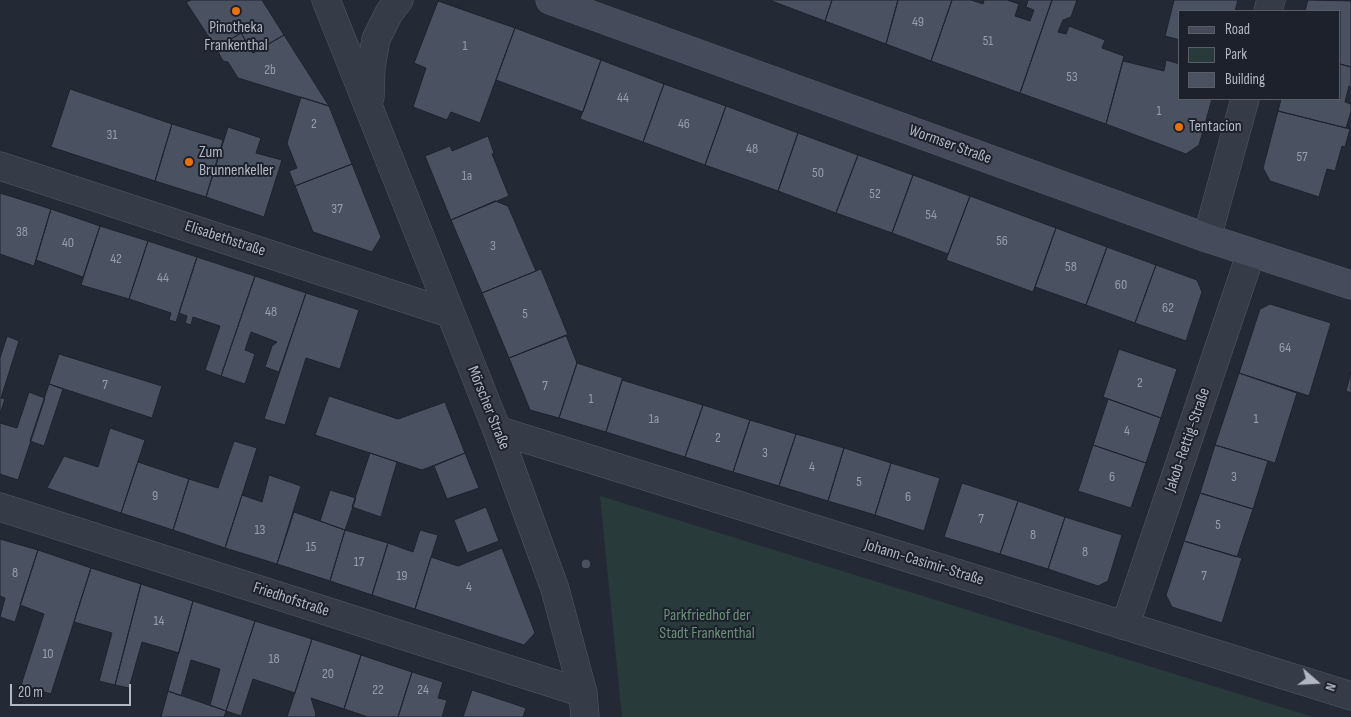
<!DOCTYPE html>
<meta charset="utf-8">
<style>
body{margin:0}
#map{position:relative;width:1351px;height:717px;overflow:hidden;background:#232a36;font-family:"Sofia Sans Condensed",sans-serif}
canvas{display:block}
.legend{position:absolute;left:1178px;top:10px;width:162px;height:90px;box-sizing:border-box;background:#1c212c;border:1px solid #585d68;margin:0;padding:6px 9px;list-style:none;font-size:15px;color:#b1b7c3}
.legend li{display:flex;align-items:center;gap:10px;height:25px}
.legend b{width:25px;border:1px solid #585d68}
.north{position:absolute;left:1291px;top:657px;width:50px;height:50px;-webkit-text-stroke:4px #1c212c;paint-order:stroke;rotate:109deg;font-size:14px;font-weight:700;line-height:20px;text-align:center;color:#b1b7c3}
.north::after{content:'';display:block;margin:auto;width:18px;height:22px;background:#b1b7c3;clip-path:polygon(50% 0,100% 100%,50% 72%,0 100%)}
.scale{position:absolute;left:10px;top:684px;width:121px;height:22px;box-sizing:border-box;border:2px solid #b1b7c3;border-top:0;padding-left:6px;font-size:15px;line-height:18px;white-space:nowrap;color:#b1b7c3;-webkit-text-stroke:4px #1c212c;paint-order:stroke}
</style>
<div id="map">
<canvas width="1351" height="717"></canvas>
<ul class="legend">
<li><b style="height:6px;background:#454b5a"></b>Road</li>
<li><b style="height:14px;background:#293a3b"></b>Park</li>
<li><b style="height:14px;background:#4a5160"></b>Building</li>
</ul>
<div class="north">N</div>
<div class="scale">20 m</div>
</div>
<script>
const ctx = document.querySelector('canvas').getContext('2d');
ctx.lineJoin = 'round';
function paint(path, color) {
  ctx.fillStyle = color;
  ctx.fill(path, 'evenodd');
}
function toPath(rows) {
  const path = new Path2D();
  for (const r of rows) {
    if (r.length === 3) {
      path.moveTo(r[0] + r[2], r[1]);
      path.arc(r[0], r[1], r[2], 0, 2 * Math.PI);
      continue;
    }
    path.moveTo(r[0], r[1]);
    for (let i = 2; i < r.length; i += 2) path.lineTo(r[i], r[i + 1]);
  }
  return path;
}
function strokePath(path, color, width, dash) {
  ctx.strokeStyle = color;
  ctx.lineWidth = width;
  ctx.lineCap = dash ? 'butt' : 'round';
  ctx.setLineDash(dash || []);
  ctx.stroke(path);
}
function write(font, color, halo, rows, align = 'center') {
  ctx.font = font + ' "Sofia Sans Condensed",sans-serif';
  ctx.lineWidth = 4;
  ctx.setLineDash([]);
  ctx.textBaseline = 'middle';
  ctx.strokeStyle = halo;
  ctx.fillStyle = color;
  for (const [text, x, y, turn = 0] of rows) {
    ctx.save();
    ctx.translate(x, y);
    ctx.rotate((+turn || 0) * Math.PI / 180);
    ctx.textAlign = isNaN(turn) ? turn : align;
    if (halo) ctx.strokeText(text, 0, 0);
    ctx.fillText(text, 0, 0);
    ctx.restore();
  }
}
paint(toPath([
 [600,496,1313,717,622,717]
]), '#293a3b');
const building = toPath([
 [191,0,262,0,284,35,253,53,241,33,216,48,186,2,191,0],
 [769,0,832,0,825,21,769,0],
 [832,0,898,0,886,44,825,21,832,0],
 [898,0,952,0,931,61,886,44,898,0],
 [952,0,971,0,983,4,984,0,1007,0,1019,4,1015,16,1030,21,1034,10,1026,7,1028,0,1052,0,1020,93,931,61,952,0],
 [1052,0,1077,0,1071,17,1063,20,1058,32,1066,34,1069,26,1105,40,1102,48,1124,56,1106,124,1020,93,1052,0],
 [1174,0,1238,0,1235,11,1180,11,1180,40,1165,36,1174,0],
 [1308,0,1351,1,1351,67,1340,64,1340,11,1305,11,1308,0],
 [438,1,515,28,480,123,451,112,447,120,413,107,426,68,414,63,438,1],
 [515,28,601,60,583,112,496,80,515,28],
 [241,33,253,53,284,35,329,106,238,78,228,62,223,61,216,48,241,33],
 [601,60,664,84,643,142,580,119,601,60],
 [1166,60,1180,64,1180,99,1212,99,1199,145,1186,154,1106,124,1123,61,1164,71,1166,60],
 [1340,64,1351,67,1351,87,1349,86,1345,102,1351,104,1351,112,1346,128,1278,111,1281,99,1340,99,1340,64],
 [664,84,726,106,705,165,643,142,664,84],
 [70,89,172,124,155,181,51,147,70,89],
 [301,97,329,106,352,164,295,186,289,171,297,168,287,143,301,97],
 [726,106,798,133,778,191,705,165,726,106],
 [1278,111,1350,129,1345,147,1342,146,1335,171,1327,169,1319,197,1270,181,1263,168,1278,111],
 [172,124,223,140,206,197,155,181,172,124],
 [228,127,261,138,256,153,282,160,264,217,206,197,228,127],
 [798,133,858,155,836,213,778,191,798,133],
 [488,136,494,153,492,154,509,196,451,220,425,156,450,146,452,151,488,136],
 [858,155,913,175,892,233,836,213,858,155],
 [352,164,381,237,372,252,313,232,295,186,352,164],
 [913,175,970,196,948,254,892,233,913,175],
 [0,193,51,209,34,266,0,254,0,193],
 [970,196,1056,228,1033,292,946,260,970,196],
 [495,201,508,206,536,271,482,293,451,220,495,201],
 [51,209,100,226,83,277,36,260,51,209],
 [100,226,148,241,129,299,81,285,100,226],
 [1056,228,1107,247,1086,305,1035,287,1056,228],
 [148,241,197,257,176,322,169,320,171,313,129,299,148,241],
 [1107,247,1156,265,1135,323,1086,305,1107,247],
 [197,257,255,276,221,376,205,370,220,326,193,317,191,325,185,323,187,316,179,313,197,257],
 [1156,265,1197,280,1202,292,1186,341,1135,323,1156,265],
 [541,269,568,335,509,358,482,293,541,269],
 [255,276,306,293,279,372,265,367,272,346,277,342,251,332,245,350,255,354,245,384,221,376,255,276],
 [306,293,359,310,340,369,306,358,285,425,264,419,306,293],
 [1270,304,1331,323,1309,396,1239,373,1260,309,1270,304],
 [566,335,577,363,559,418,530,410,509,358,566,335],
 [7,336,19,341,1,398,5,399,0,414,0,358,7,336],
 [1119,349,1177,369,1161,418,1103,397,1119,349],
 [59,354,162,386,152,418,49,384,59,354],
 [577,363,623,378,606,432,559,418,577,363],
 [1351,372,1351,393,1346,391,1351,372],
 [1239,373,1297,393,1275,463,1215,445,1239,373],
 [622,380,703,405,685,457,606,432,622,380],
 [49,384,63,389,44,446,30,441,49,384],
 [29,392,45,398,18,480,0,474,0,423,17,428,29,392],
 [329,396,398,419,445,402,465,453,422,470,315,435,329,396],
 [1108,399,1161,418,1146,463,1093,445,1108,399],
 [703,405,750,420,733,472,685,457,703,405],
 [750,420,796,434,779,486,733,472,750,420],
 [110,428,145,440,121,513,47,488,64,456,98,467,110,428],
 [796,434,844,448,828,501,779,486,796,434],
 [234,441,257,448,225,548,173,530,189,479,218,488,234,441],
 [1093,445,1146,463,1131,508,1078,491,1093,445],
 [1215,445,1268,461,1253,509,1200,493,1215,445],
 [844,448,891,463,875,515,828,501,844,448],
 [370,453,397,462,381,517,352,507,370,453],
 [465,453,479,488,447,499,434,466,465,453],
 [138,462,189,479,173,530,121,513,138,462],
 [891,463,940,478,924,531,875,515,891,463],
 [269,475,301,486,277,564,225,548,242,495,262,502,269,475],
 [962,483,1018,501,1000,554,944,537,962,483],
 [330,490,356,498,345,530,320,521,330,490],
 [1200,493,1253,509,1237,557,1184,541,1200,493],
 [1018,501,1065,517,1048,569,1000,554,1018,501],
 [486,507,499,541,467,553,454,520,486,507],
 [294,512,345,530,330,581,277,564,294,512],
 [1065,517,1122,535,1108,581,1098,586,1048,569,1065,517],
 [345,530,388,543,372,595,330,581,345,530],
 [420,530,438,535,415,609,372,595,388,543,413,552,420,530],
 [0,539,38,550,15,622,0,617,5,598,0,596,0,539],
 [1184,541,1242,558,1222,623,1172,607,1166,595,1184,541],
 [502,548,535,633,524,645,415,609,431,557,458,566,502,548],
 [38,550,91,568,51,694,21,685,44,614,20,605,38,550],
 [586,564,5],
 [91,568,141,584,115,685,99,681,112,633,74,622,91,568],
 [141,584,193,601,179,653,142,642,129,688,115,685,141,584],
 [193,601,255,621,226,711,210,705,220,669,191,660,181,696,168,691,193,601],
 [255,621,312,639,295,693,253,679,241,716,226,711,255,621],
 [312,639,361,655,344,709,311,698,316,714,315,717,287,717,312,639],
 [361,655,412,672,398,717,368,717,344,709,361,655],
 [412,672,443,682,438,698,447,700,442,717,398,717,412,672],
 [472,690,526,708,523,717,463,717,472,690],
 [168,691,226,711,224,717,161,717,168,691]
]);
paint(building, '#4a5160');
strokePath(building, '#1e232e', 1);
const street = toPath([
 [326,0,497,430,555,589,583,693,585,717],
 [1268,11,1271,0],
 [370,97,371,67,376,39,389,13,399,0],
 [0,166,449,313],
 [1207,238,1245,99],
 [497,430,1351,696],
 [0,507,583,693],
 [1125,626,1251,253]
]);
const secondary = toPath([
 [550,0,1207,238,1351,285]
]);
strokePath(street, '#545a65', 29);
strokePath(secondary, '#545a65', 29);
strokePath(street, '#363c47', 28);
strokePath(secondary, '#454b5a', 28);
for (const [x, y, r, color] of [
 [236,11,5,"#e8710a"],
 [1179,127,5,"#e8710a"],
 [189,162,5,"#e8710a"]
]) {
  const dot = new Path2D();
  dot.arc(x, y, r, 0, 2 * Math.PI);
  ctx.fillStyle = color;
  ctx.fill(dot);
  strokePath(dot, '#1c212c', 2);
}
write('14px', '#979eaa', null, [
 ["49",918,22],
 ["51",988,41],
 ["1",465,46],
 ["2b",270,70],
 ["53",1072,77],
 ["44",623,98],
 ["1",1159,111],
 ["2",314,124],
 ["46",684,124],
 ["31",112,135],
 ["48",752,149],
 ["57",1302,157],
 ["50",818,173],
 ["1a",467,176],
 ["52",875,194],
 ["37",337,209],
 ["54",931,215],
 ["38",22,232],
 ["56",1002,241],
 ["40",68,243],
 ["3",493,246],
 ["42",116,259],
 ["58",1071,267],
 ["44",163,278],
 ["60",1121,285],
 ["62",1168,308],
 ["48",271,312],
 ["5",525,314],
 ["64",1285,348],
 ["2",1140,383],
 ["7",105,385],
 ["7",545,386],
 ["1",591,399],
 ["1a",654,419],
 ["1",1256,419],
 ["4",1127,431],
 ["2",718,438],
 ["3",765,453],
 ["4",812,467],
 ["6",1112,477],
 ["3",1234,477],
 ["5",859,482],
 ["9",155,496],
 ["6",908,497],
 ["7",981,519],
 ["5",1218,525],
 ["13",260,530],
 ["8",1033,535],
 ["15",311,547],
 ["8",1085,552],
 ["17",359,562],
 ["8",15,573],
 ["19",402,576],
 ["7",1204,576],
 ["4",469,587],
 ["14",159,621],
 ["10",48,654],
 ["18",274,659],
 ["20",328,674],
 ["22",378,690],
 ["24",423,690]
]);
write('16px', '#b1b7c3', '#1c212c', [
 ["Pinotheka",236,28,"center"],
 ["Frankenthal",236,46,"center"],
 ["Tentacion",1189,127],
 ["Zum",199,153],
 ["Brunnenkeller",199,171]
], 'left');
write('16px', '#b1b7c3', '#1c212c', [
 ["Wormser Straße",950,145,20],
 ["Elisabethstraße",225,239,18],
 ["Mörscher Straße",488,408,68],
 ["Jakob-Rettig-Straße",1188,440,-71],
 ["Johann-Casimir-Straße",924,563,17],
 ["Friedhofstraße",291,600,18]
]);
write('16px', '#6b9176', '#1c212c', [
 ["Parkfriedhof der",707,616],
 ["Stadt Frankenthal",707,634]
]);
</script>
